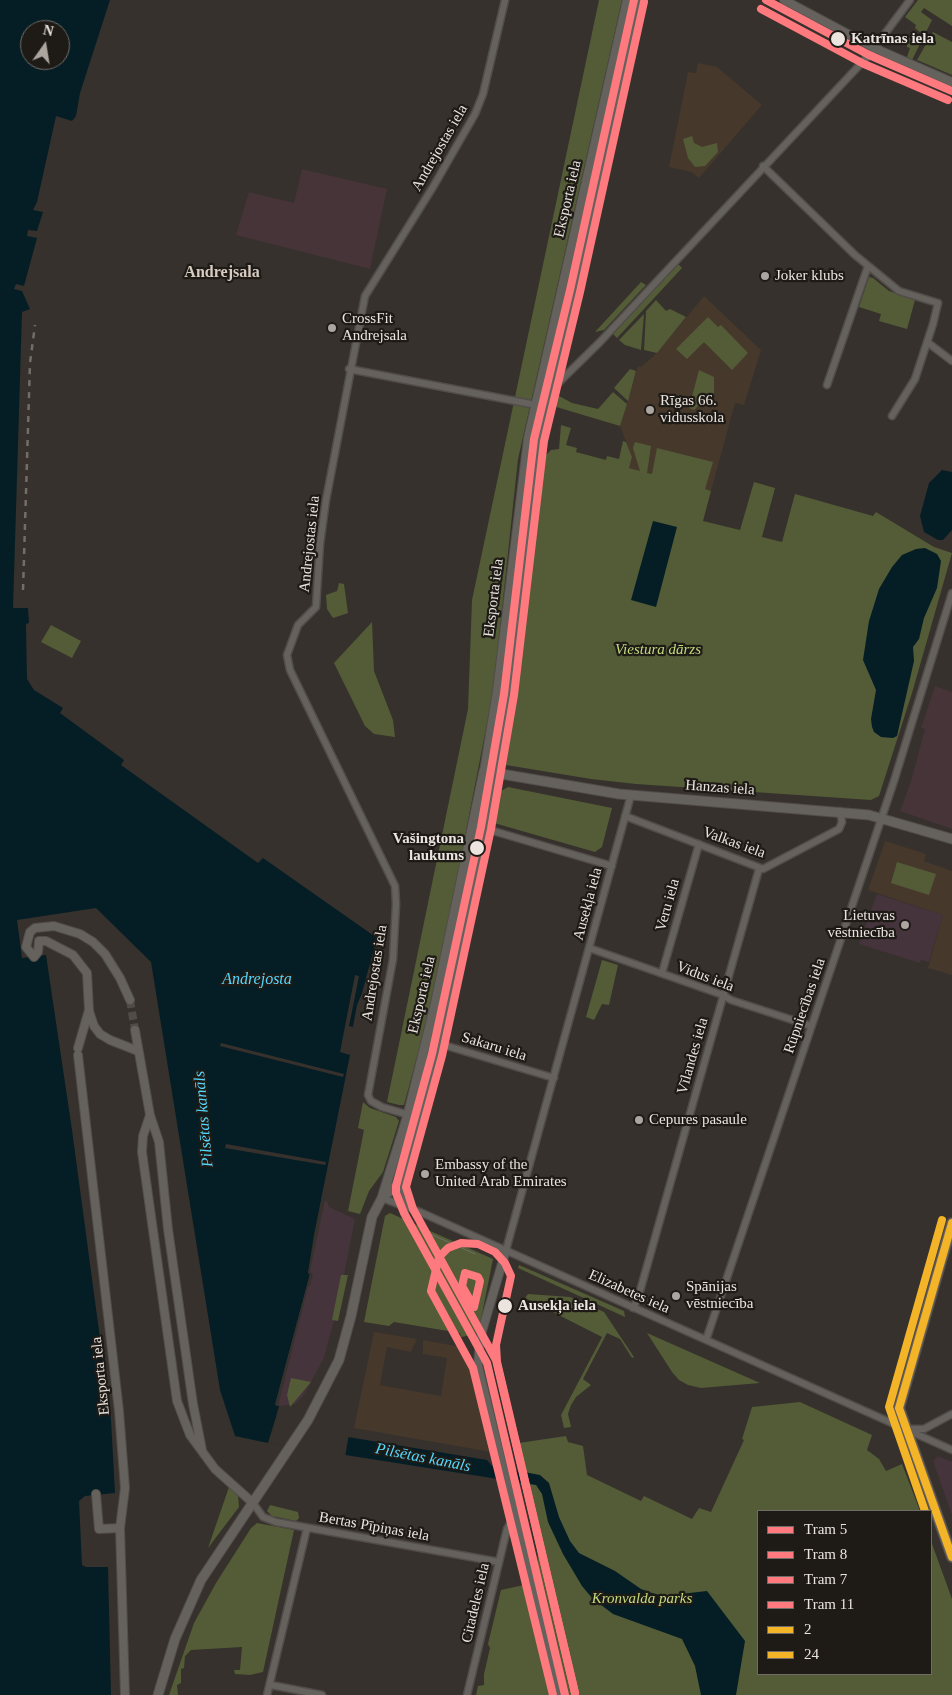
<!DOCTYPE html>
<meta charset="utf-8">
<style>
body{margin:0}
#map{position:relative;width:952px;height:1695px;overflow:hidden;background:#36312c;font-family:Georgia,serif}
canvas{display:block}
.legend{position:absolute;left:757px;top:1510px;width:175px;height:165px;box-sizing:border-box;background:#1e1a16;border:1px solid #706b66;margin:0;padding:6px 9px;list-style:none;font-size:15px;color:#ebe4df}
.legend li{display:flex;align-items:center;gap:10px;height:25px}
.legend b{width:25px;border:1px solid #706b66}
.north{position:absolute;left:20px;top:20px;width:50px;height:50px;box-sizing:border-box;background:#1e1a16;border:1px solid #706b66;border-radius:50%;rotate:13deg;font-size:14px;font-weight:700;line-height:20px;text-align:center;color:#ebe4df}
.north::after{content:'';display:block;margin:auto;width:18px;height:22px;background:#aca5a0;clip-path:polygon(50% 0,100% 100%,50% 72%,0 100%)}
</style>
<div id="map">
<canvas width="952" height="1695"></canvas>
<ul class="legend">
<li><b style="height:6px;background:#ff7a7f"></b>Tram 5</li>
<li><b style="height:6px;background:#ff7a7f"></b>Tram 8</li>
<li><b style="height:6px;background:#ff7a7f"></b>Tram 7</li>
<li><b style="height:6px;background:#ff7a7f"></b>Tram 11</li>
<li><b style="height:6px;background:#f4b427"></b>2</li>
<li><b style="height:6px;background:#f4b427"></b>24</li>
</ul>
<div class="north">N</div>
</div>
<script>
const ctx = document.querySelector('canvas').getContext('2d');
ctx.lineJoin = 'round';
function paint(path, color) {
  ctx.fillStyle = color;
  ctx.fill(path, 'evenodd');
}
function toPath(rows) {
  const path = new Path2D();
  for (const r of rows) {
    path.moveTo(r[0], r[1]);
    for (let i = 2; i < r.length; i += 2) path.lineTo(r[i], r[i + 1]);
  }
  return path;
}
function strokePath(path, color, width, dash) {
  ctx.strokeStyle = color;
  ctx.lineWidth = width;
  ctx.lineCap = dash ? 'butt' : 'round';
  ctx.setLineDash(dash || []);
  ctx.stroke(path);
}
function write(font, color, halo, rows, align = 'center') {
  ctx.font = font + ' Georgia,serif';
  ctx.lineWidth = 4.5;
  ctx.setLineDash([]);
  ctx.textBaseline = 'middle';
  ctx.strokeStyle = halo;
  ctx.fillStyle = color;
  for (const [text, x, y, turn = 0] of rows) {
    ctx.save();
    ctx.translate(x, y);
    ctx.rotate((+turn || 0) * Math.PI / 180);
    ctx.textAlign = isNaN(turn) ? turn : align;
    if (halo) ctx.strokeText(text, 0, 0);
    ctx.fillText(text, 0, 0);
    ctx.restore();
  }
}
paint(toPath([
 [877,894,943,915,929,962,921,960,920,963,859,944],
 [322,1200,327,1201,329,1207,355,1219,338,1306,324,1358,304,1395,295,1404,279,1406,275,1405,308,1273],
 [938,1456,952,1462,952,1515,933,1461]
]), '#45343b');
paint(toPath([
 [302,169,387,189,370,269,236,235,249,192,294,203],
 [935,686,952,692,952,829,900,811,911,781,925,729,921,728]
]), '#463438');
paint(toPath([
 [698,63,717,67,762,105,699,178,691,172,669,167,688,72,696,73],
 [704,296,761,350,744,405,735,403,711,491,629,468,632,457,620,426,638,366,641,367,657,353],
 [885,841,923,853,926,855,924,861,952,871,952,975,928,968,943,915,868,890],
 [374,1332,417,1339,411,1352,387,1347,380,1385,418,1392,441,1396,447,1358,423,1354,423,1340,466,1348,491,1452,354,1428]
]), '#46392c');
paint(toPath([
 [599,0,622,0,518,459,493,693,434,994,404,1105,399,1105,387,1102,468,709,472,600],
 [918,0,952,0,952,26,924,8,921,12,932,20,912,60,907,57,910,48,907,47,907,42,899,41,903,35,915,41,921,33,915,28,916,25,905,17],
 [933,32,952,42,952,75,917,60],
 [692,136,694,143,702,147,717,143,718,152,705,166,695,167,688,158,683,139],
 [678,264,682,268,617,338,613,334],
 [869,277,873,278,889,291,915,300,907,329,879,321,881,314,859,307],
 [641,282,646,285,604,330,595,332],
 [656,300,666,311,670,309,686,317,657,353,644,350,646,311],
 [644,314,641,350,625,345,619,340],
 [708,317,718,327,721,325,748,353,732,370,704,342,687,359,676,349],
 [630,369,636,371,628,401,614,388],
 [699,370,714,377,714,396,711,399,707,397,694,410,689,408],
 [613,392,627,404,620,426,553,406,554,402,559,396,572,403,598,409],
 [561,425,571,428,566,445,577,448,576,452,606,460,607,456,619,459,623,441,626,442,632,457,629,468,640,471,633,448,635,442,651,446,647,473,652,474,657,448,713,462,705,489,711,491,703,521,740,530,754,482,775,488,762,537,782,542,795,494,873,516,876,512,934,547,952,553,912,693,879,796,871,800,636,784,591,779,506,765,545,456,551,450,559,449],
 [339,583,344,584,348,613,333,618,327,609,326,595,337,591],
 [372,622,374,671,393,720,395,737,374,734,365,726,334,663],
 [51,625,81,641,72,658,41,642],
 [508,787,612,808,602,847,595,852,494,823,492,816,497,793],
 [897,862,936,874,929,895,891,883],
 [602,960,618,965,609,1005,602,1004,594,1020,586,1017],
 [363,1102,370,1108,396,1117,399,1121,383,1172,369,1191,360,1214,348,1211,364,1130,358,1128],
 [390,1213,493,1259,478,1334,461,1337,460,1333,394,1322,389,1326,364,1322,385,1216],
 [519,1265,624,1311,625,1317,518,1268],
 [341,1275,348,1275,338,1321,332,1320],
 [528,1294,570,1297,604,1312,634,1357,632,1358,620,1339,607,1333,583,1379,591,1385,576,1397,571,1405,568,1414,571,1427,564,1428,561,1415,602,1337,525,1298],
 [647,1333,760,1383,701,1388,688,1385,679,1380,672,1372],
 [291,1378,311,1382,290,1407,287,1395],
 [800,1402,872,1435,867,1450,879,1459,886,1471,902,1464,920,1511,758,1511,758,1674,931,1674,931,1541,952,1599,952,1695,568,1695,538,1569,537,1528,520,1461,516,1458,512,1444,566,1436,568,1442,583,1446,587,1475,641,1501,644,1496,692,1519,699,1508,711,1512,744,1440,742,1439,752,1407],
 [229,1487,238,1495,239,1507,208,1548],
 [270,1505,298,1512,299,1518,296,1521,272,1516,267,1511],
 [257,1523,294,1530,263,1672,250,1675,235,1674,234,1670,240,1670,242,1647,191,1650,185,1656,184,1668,181,1669,181,1683,177,1685,178,1695,169,1695,194,1623,216,1583,251,1528],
 [524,1585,550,1695,476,1695,478,1686,484,1685,484,1674,490,1648,488,1644,501,1590]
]), '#535c36');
paint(toPath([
 [0,0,110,0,80,93,76,116,72,121,56,116,37,202,33,210,43,212,37,231,28,230,27,236,37,238,24,286,16,284,14,289,22,291,30,309,22,312,13,608,28,608,29,623,26,624,27,679,34,690,63,708,60,713,124,760,121,765,258,863,263,858,377,938,362,993,357,1005,350,1042,352,1057,308,1273,310,1274,275,1405,279,1406,276,1417,348,1437,487,1460,492,1466,540,1475,549,1483,559,1517,570,1541,579,1553,615,1571,641,1589,652,1593,663,1596,707,1591,745,1641,736,1695,701,1695,695,1666,682,1639,613,1614,592,1598,582,1586,563,1554,548,1522,542,1494,536,1485,263,1442,235,1436,220,1390,151,962,96,908,17,920,22,958,46,955,72,1130,111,1420,115,1493,85,1496,79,1501,82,1565,86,1567,108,1567,111,1695,0,1695],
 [30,30,60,30,60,60,30,60],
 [942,470,952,472,952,530,943,540,938,540,924,532,920,516,929,483],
 [653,521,677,527,656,607,631,600],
 [925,548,937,554,941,561,937,588,924,618,919,639,913,647,914,661,897,736,893,738,881,737,874,732,872,727,871,719,876,690,863,660,869,621,879,589,892,567,902,555,916,549]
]), '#051e25');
paint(toPath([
 [355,975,359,976,349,1026,355,1028,352,1042,355,1057,310,1271,313,1274,310,1285,308,1287,278,1406,275,1405,310,1274,308,1273,314,1235,350,1055,340,1052],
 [221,1043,344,1074,343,1077,220,1046],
 [226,1144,326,1162,325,1165,225,1148],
 [277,1414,349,1434,345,1457,268,1443]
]), '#36312c');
strokePath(toPath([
 [130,1000,135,1030]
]), '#514c47', 8, [8, 4]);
const minor = toPath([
 [763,166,855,255,899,291,938,303,933,324,915,379,892,416],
 [927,342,952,361],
 [349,369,531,404],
 [544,369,561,373],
 [827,385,868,266],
 [538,393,548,393,600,342,869,55,910,0],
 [625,816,763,869,839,829,842,822,840,811],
 [473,825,612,866],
 [589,948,723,995,731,1000,811,1026],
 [662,973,699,844],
 [427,1040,554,1078],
 [419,1118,382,1107,371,1101,368,1095,393,959,396,904,395,886,290,670,287,655,298,625,316,607,320,544,326,500,365,296,433,187,475,114,483,94,505,0],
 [400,1182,401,1196,406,1206],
 [382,1198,420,1212,952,1450],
 [506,1250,631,795],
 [633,1308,638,1298,759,869],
 [706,1340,894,781,952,593],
 [909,1429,924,1429,952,1414],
 [253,1503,263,1517,276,1522,499,1562],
 [271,1685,322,1695],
 [267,1695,307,1528],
 [467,1695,507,1529,511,1522,515,1520]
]);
const tertiary = toPath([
 [784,0,874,48,952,82],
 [484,771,497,691,528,438,627,0],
 [495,773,513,658,539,449,640,0],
 [89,1011,94,1026,100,1034,110,1040,138,1051],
 [135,1030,150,1115,159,1142,168,1229,193,1404,202,1450],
 [78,1048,89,1010,87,973,73,955,46,941,39,941,38,952,34,957,26,947,30,932,35,928,54,926,80,934,93,942,105,954,120,978,130,1000],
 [78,1055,119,1411,125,1488,120,1528,125,1695],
 [150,1115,143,1136,142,1152,177,1401,190,1435,215,1469,253,1503],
 [506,1250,480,1338,478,1366,559,1695],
 [96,1494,99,1529,120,1528]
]);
const secondary = toPath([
 [382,1198,408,1115,436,1001,484,771,619,794,869,815,952,839],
 [158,1695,175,1639,201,1580,308,1420,339,1360,351,1316,372,1217,382,1198,400,1182,420,1115,439,1043,495,773]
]);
const primary = toPath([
 [952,1223,899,1408,952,1557]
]);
strokePath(minor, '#524d4a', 9);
strokePath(tertiary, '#524d4a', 10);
strokePath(secondary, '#524d4a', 11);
strokePath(primary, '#524d4a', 12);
strokePath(minor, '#65615d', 6);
strokePath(tertiary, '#65615d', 8);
strokePath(secondary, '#65615d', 9);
strokePath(primary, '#6c625c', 10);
strokePath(toPath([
 [426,1232,475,1254]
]), '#716d69', 1);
strokePath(toPath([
 [23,590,30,363,35,325]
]), '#716d69', 2.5, [6, 6]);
strokePath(toPath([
 [952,1223,899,1408,952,1557]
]), '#f4b427', 8);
strokePath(toPath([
 [925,1511,889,1407,942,1220]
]), '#f4b427', 8);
strokePath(toPath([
 [766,0,869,55,952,91],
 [565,1695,487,1363,404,1213,396,1193,396,1186,432,1054,481,827,504,694,534,439,570,290,634,0]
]), '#ff7a7f', 8);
strokePath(toPath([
 [761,9,864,64,948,100],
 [575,1693,496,1360,413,1209,406,1187,442,1056,491,829,514,695,544,441,580,292,644,2]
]), '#ff7a7f', 8);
strokePath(toPath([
 [553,1695,473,1368,431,1291,439,1257,448,1248,461,1243,478,1244,495,1252,505,1263,511,1276,496,1345,497,1362,575,1693]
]), '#ff7a7f', 8);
strokePath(toPath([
 [465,1273,478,1277,480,1281,474,1307,462,1286,465,1273]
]), '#ff7a7f', 8);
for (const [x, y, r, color] of [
 [838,39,8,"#ebe4df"],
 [765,276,5,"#aca5a0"],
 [332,328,5,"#aca5a0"],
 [650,410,5,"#aca5a0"],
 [477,848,8,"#ebe4df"],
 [905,925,5,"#aca5a0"],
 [639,1120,5,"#aca5a0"],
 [425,1174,5,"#aca5a0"],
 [676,1296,5,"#aca5a0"],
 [505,1306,8,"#ebe4df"]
]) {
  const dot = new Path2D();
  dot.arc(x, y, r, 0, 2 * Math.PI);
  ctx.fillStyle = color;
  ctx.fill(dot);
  strokePath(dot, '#1e1a16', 2);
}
write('bold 15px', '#ebe4df', '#1e1a16', [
 ["Katrīnas iela",851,39],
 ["Vašingtona",464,839,"right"],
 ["laukums",464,856,"right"],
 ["Ausekļa iela",518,1306]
], 'left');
write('15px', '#ebe4df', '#1e1a16', [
 ["Andrejostas iela",440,148,-60],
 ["Eksporta iela",568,199,-77],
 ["Andrejostas iela",310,544,-84],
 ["Eksporta iela",494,598,-83],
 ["Hanzas iela",720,788,4],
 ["Valkas iela",734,843,20],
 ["Ausekļa iela",588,904,-75],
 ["Veru iela",668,905,-74],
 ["Andrejostas iela",375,973,-81],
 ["Vidus iela",705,977,21],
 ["Eksporta iela",422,995,-77],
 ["Rūpniecības iela",805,1006,-71],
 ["Sakaru iela",494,1047,17],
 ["Vīlandes iela",693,1056,-74],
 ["Elizabetes iela",629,1292,24],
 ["Eksporta iela",101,1376,-96],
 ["Bertas Pīpiņas iela",374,1527,10],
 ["Citadeles iela",476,1603,-77]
]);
write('15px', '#ebe4df', '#1e1a16', [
 ["Joker klubs",775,276],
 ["CrossFit",342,319],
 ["Andrejsala",342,336],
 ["Rīgas 66.",660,401],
 ["vidusskola",660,418],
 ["Lietuvas",895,916,"right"],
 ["vēstniecība",895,933,"right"],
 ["Cepures pasaule",649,1120],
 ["Embassy of the",435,1165],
 ["United Arab Emirates",435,1182],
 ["Spānijas",686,1287],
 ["vēstniecība",686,1304]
], 'left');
write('italic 15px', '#c1db7d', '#1e1a16', [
 ["Viestura dārzs",658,650],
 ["Kronvalda parks",642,1599]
]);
write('bold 16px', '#d8ccc1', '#1e1a16', [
 ["Andrejsala",222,273]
]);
write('italic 16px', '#53d8fc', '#1e1a16', [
 ["Andrejosta",257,980],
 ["Pilsētas kanāls",204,1119,-95],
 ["Pilsētas kanāls",423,1458,11]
]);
</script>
